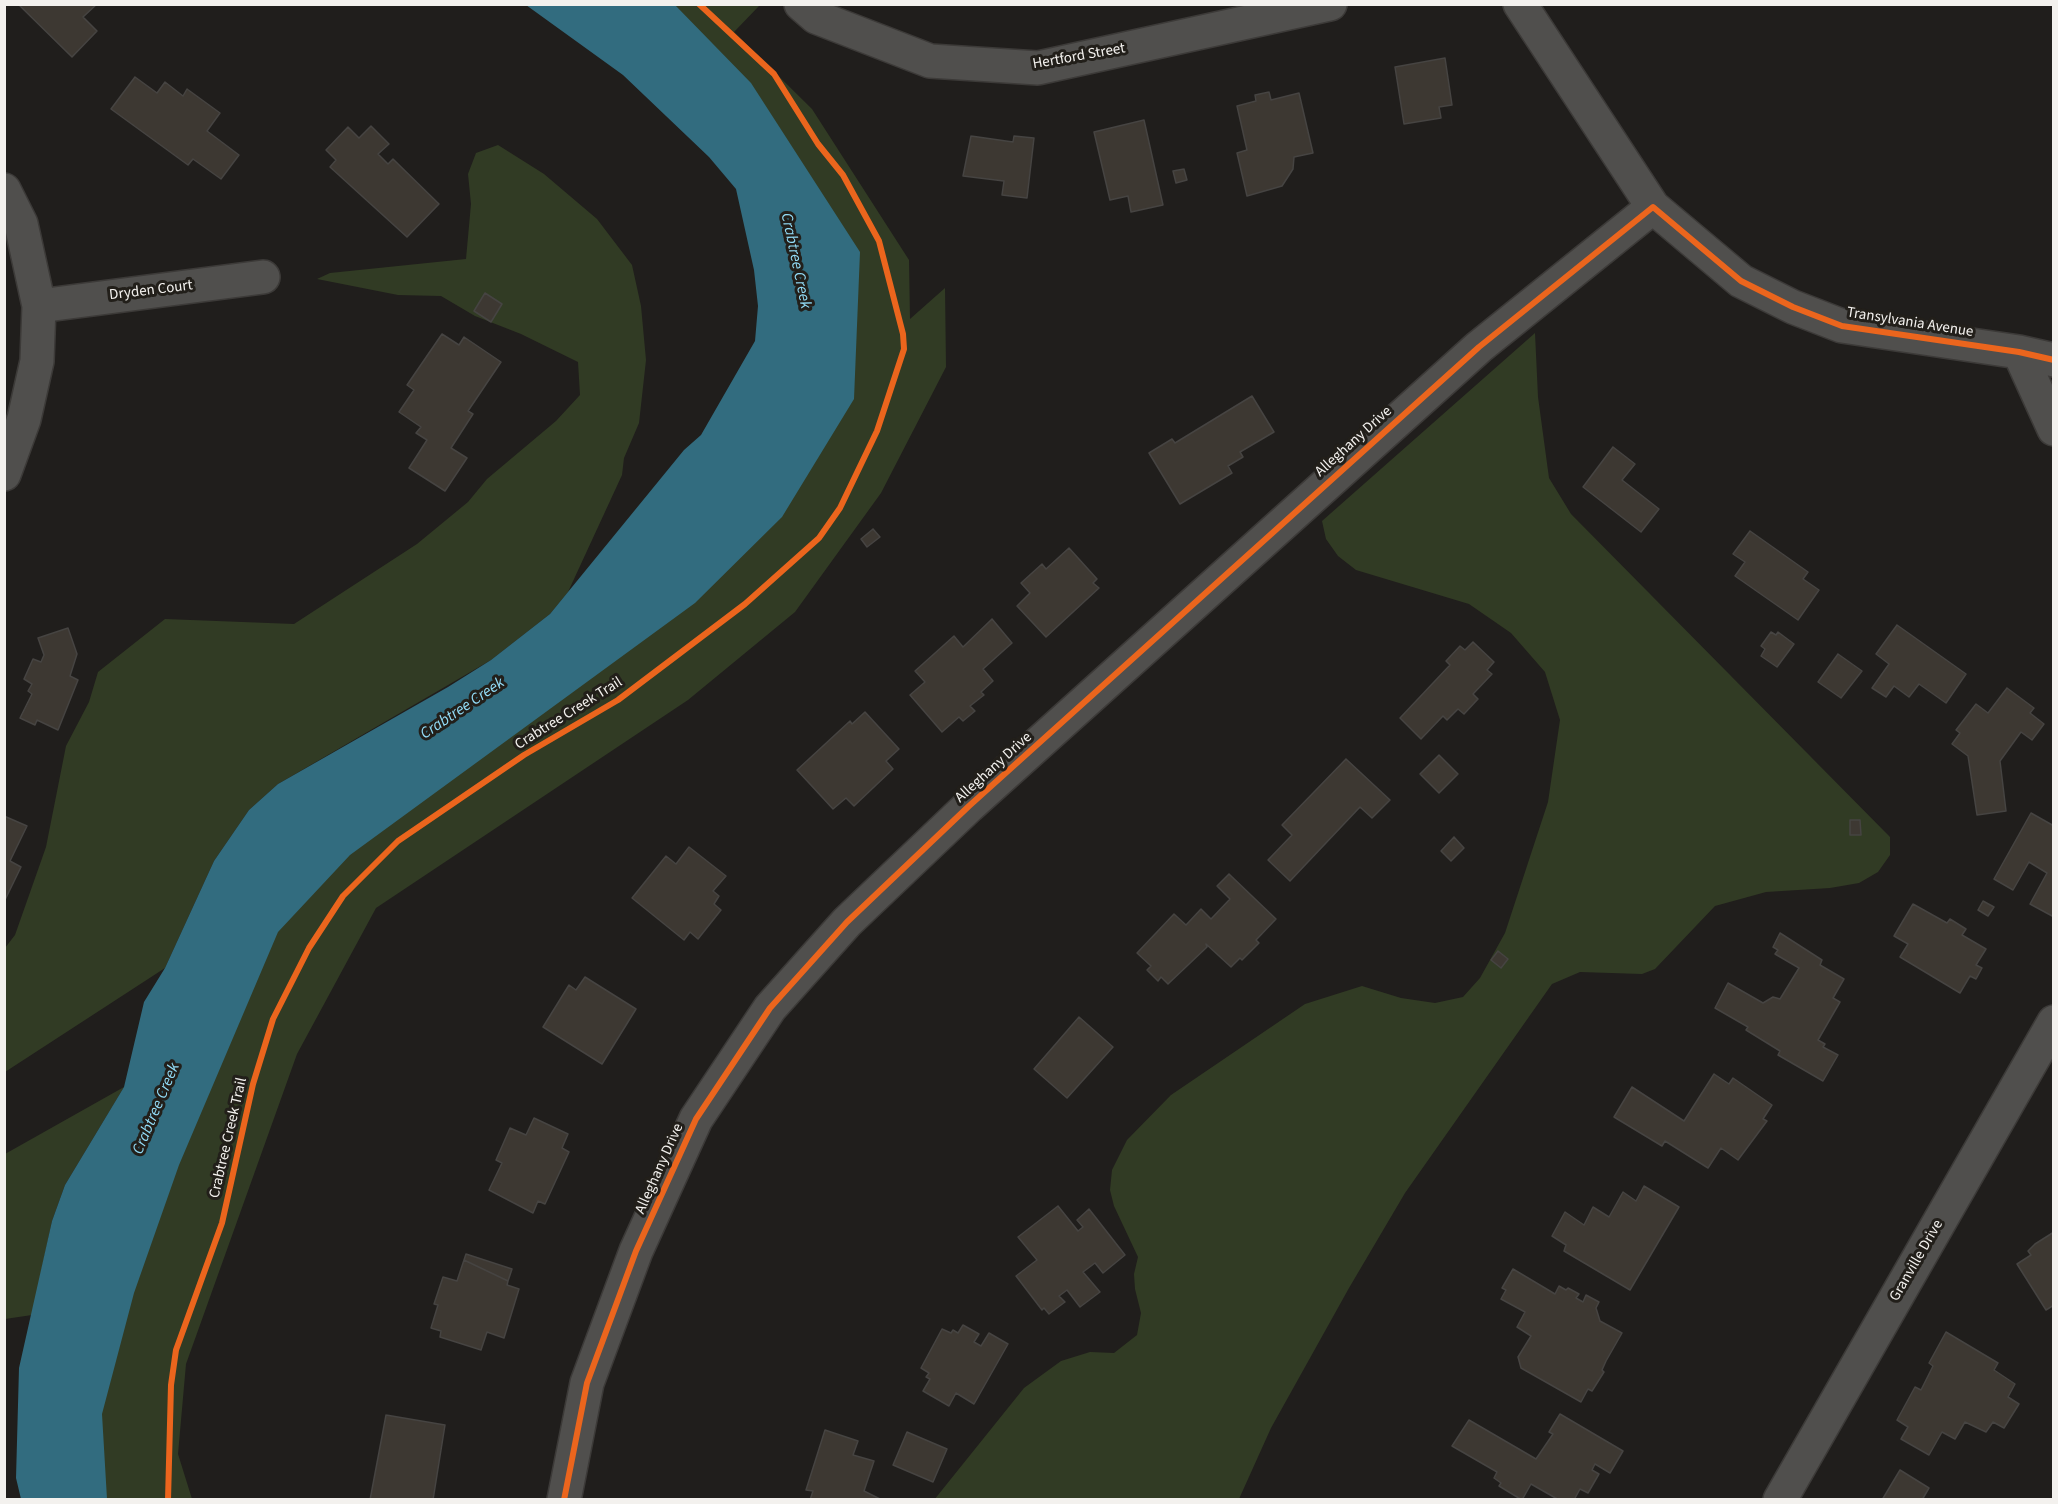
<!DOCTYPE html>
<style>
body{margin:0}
#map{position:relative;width:2058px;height:1504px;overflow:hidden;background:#201e1c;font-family:"Source Sans 3",sans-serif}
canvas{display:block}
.frame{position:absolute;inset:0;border:6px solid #f3f1ee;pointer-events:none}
</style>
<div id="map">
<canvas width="2058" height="1504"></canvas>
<div class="frame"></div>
</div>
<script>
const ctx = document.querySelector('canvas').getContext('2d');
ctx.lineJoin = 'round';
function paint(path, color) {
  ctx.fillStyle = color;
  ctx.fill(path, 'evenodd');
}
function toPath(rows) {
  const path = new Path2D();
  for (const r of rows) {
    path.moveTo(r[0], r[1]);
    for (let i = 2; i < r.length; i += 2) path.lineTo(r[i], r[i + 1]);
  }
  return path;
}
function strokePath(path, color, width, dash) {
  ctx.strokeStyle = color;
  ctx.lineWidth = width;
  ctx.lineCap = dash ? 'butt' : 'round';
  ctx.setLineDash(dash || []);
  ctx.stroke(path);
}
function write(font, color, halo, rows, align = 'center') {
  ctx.font = font + ' "Source Sans 3",sans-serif';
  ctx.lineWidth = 6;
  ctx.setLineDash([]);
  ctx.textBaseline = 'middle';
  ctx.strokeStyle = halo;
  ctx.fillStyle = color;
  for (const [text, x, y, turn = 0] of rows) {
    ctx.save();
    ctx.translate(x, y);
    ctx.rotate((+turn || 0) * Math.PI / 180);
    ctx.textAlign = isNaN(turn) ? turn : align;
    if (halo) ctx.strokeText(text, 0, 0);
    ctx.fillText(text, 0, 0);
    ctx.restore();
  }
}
paint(toPath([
 [593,5,759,6,734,32,812,109,909,260,910,319,945,288,946,367,881,493,795,612,688,700,376,908,297,1054,186,1364,178,1454,192,1499,66,1499,198,1001,609,602,805,314,748,156],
 [498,145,544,174,597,219,632,265,641,306,646,360,639,423,624,458,622,475,568,592,550,614,491,660,278,784,249,810,214,861,165,968,5,1072,5,948,15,935,46,847,66,746,89,702,98,672,165,619,294,624,417,544,468,502,487,479,556,421,580,395,578,362,521,334,475,316,441,296,398,295,317,279,330,273,466,259,471,204,468,174,476,153],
 [1535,333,1538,397,1549,478,1571,514,1890,837,1890,855,1878,872,1859,883,1830,888,1766,892,1715,906,1655,969,1642,974,1580,972,1552,984,1405,1193,1349,1288,1271,1428,1239,1499,934,1500,1024,1388,1061,1361,1090,1352,1114,1353,1137,1335,1141,1313,1135,1289,1134,1274,1138,1257,1114,1206,1110,1190,1112,1170,1127,1140,1171,1095,1305,1004,1362,986,1401,998,1435,1003,1463,997,1480,978,1505,933,1548,802,1560,720,1545,672,1511,633,1469,604,1356,570,1338,556,1326,539,1322,521],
 [124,1087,65,1185,52,1221,32,1315,5,1319,5,1154]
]), '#313b24');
paint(toPath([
 [526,5,675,5,751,83,860,252,854,399,782,517,695,603,350,855,278,932,179,1165,134,1293,102,1414,107,1499,21,1499,16,1478,19,1368,52,1221,65,1185,124,1087,144,1002,165,968,214,861,249,810,278,784,448,687,491,660,550,614,684,450,701,435,755,341,758,306,754,270,736,189,709,157,623,75]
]), '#326c7f');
const building = toPath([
 [18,4,97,4,83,17,97,31,72,57,18,4],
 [1445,58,1452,105,1439,107,1441,118,1404,124,1395,67,1445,58],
 [135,77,157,93,165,82,183,96,187,89,220,113,207,131,239,155,221,179,193,159,188,165,111,109,135,77],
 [1269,92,1271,100,1299,93,1313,153,1294,157,1293,169,1282,186,1247,196,1237,153,1247,150,1237,106,1256,101,1255,95,1269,92],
 [1144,120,1163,205,1131,212,1128,196,1110,200,1094,132,1144,120],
 [371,126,389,144,378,154,388,164,393,159,439,204,407,237,330,167,336,160,326,150,348,127,359,138,371,126],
 [971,136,1013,142,1014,136,1034,138,1027,198,1002,195,1004,181,963,176,971,136],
 [1184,169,1187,180,1176,183,1173,171,1184,169],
 [485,293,502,304,491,322,474,311,485,293],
 [442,334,459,345,464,337,501,362,468,411,473,414,451,448,467,458,445,491,409,468,427,440,416,433,421,427,399,412,414,390,407,385,442,334],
 [1252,396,1274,432,1240,452,1243,457,1228,466,1232,473,1180,504,1149,453,1172,439,1175,443,1252,396],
 [1613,447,1635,464,1622,480,1659,509,1641,532,1583,487,1613,447],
 [873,529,880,537,867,547,861,539,873,529],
 [1750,531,1808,572,1803,579,1819,590,1798,620,1735,576,1745,562,1733,554,1750,531],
 [1069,548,1097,579,1093,583,1099,588,1046,637,1017,606,1030,593,1021,583,1042,564,1046,569,1069,548],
 [992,619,1012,643,983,669,993,681,981,692,984,695,970,706,975,711,963,721,959,717,942,732,910,695,925,682,915,671,954,636,963,647,992,619],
 [1897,625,1966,674,1946,703,1919,684,1909,697,1894,686,1886,697,1872,688,1889,664,1876,654,1897,625],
 [68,628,77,654,70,676,78,680,58,730,37,720,35,725,20,718,32,694,28,691,32,684,24,679,33,659,41,662,44,655,38,638,68,628],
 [1771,632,1776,635,1778,632,1794,644,1777,667,1761,656,1765,649,1761,646,1771,632],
 [1473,642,1494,662,1487,670,1492,674,1473,694,1478,699,1464,714,1458,709,1447,720,1443,716,1421,739,1400,718,1450,665,1446,661,1460,646,1465,650,1473,642],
 [1838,654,1862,671,1841,698,1818,682,1838,654],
 [2007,688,2034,708,2030,713,2044,724,2032,740,2021,732,2000,761,2006,811,1977,815,1968,756,1952,744,1960,733,1956,730,1976,704,1988,713,2007,688],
 [865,712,899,749,886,761,893,769,854,806,846,798,833,809,797,770,850,721,852,724,865,712],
 [1439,755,1458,774,1439,793,1420,774,1439,755],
 [1346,759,1390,800,1372,818,1360,807,1290,881,1268,860,1292,835,1282,825,1346,759],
 [2031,813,2054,826,2054,917,2030,904,2047,873,2029,862,2013,890,1994,879,2031,813],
 [4,816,27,826,10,861,21,867,4,902,4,816],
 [1850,820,1860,820,1861,835,1850,835,1850,820],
 [1454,837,1464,848,1451,861,1441,851,1454,837],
 [689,847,726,876,713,891,719,896,714,904,721,910,698,939,690,932,684,940,632,898,666,856,676,864,689,847],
 [1229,874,1276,919,1256,940,1259,943,1242,960,1240,958,1231,967,1206,944,1207,947,1168,984,1161,977,1158,981,1147,970,1151,966,1137,953,1174,914,1186,925,1201,909,1211,919,1230,899,1217,886,1229,874],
 [1983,901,1994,907,1988,916,1978,910,1983,901],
 [1913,904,1947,923,1950,919,1966,929,1962,935,1986,949,1976,965,1982,968,1976,979,1970,976,1960,993,1900,957,1908,944,1894,936,1913,904],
 [1780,933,1822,960,1820,965,1844,979,1833,998,1840,1002,1818,1040,1825,1044,1823,1047,1838,1055,1823,1081,1778,1055,1780,1051,1746,1030,1748,1027,1715,1008,1728,983,1763,1003,1773,997,1780,999,1799,968,1775,954,1778,950,1773,947,1780,933],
 [1498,951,1508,959,1501,968,1491,960,1498,951],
 [585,977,636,1009,602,1064,543,1027,569,985,576,990,585,977],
 [1079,1017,1113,1047,1067,1098,1034,1069,1079,1017],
 [1714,1074,1729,1084,1733,1078,1772,1105,1763,1119,1767,1121,1738,1160,1721,1148,1708,1168,1665,1141,1662,1146,1614,1117,1632,1087,1684,1121,1714,1074],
 [534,1118,568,1134,562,1148,569,1152,545,1204,538,1201,533,1213,489,1190,502,1163,496,1160,510,1128,526,1135,534,1118],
 [1644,1186,1679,1207,1630,1290,1564,1251,1566,1245,1552,1236,1565,1212,1584,1225,1593,1207,1609,1217,1623,1192,1636,1201,1644,1186],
 [1058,1206,1078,1231,1083,1227,1077,1220,1089,1209,1125,1255,1103,1273,1095,1263,1083,1272,1100,1292,1080,1307,1067,1290,1059,1296,1065,1302,1049,1314,1044,1308,1042,1310,1016,1276,1037,1260,1018,1237,1058,1206],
 [2054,1232,2054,1305,2046,1310,2017,1264,2031,1255,2028,1251,2035,1244,2054,1232],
 [466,1254,512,1269,508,1281,464,1260,466,1254],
 [464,1260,508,1281,507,1285,519,1289,504,1338,487,1332,481,1350,440,1337,441,1331,431,1328,438,1305,434,1304,443,1277,457,1281,464,1260],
 [1513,1269,1555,1294,1559,1286,1566,1290,1568,1288,1579,1294,1576,1298,1583,1302,1586,1295,1599,1302,1596,1308,1600,1321,1622,1333,1606,1361,1602,1370,1604,1372,1592,1391,1588,1389,1581,1402,1521,1368,1518,1357,1531,1336,1517,1327,1525,1312,1501,1299,1506,1290,1502,1288,1513,1269],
 [963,1325,979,1334,974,1342,981,1346,989,1333,1008,1344,974,1404,956,1393,949,1406,923,1391,930,1379,926,1377,929,1373,921,1368,942,1329,951,1333,953,1330,958,1333,963,1325],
 [1946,1332,1998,1363,1994,1370,2015,1384,2008,1397,2019,1404,2004,1428,1993,1422,1986,1432,1965,1422,1955,1439,1942,1432,1929,1455,1901,1439,1908,1427,1897,1420,1915,1387,1921,1390,1933,1366,1929,1363,1946,1332],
 [1560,1414,1623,1451,1610,1473,1595,1464,1592,1470,1599,1474,1588,1493,1580,1489,1574,1500,1559,1500,1531,1484,1522,1500,1499,1486,1501,1483,1494,1478,1497,1472,1452,1446,1469,1420,1536,1459,1553,1434,1549,1432,1560,1414],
 [386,1415,445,1425,433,1500,370,1500,386,1415],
 [825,1430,858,1441,853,1455,874,1461,864,1491,882,1500,810,1500,813,1491,806,1490,825,1430],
 [907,1432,947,1449,933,1482,893,1465,907,1432],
 [1900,1470,1929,1488,1922,1500,1882,1500,1900,1470]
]);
paint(building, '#3d3832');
strokePath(building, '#464442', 1.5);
const minor = toPath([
 [801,4,816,17,930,61,1038,68,1330,4],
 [1520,4,1653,207,1741,281,1793,307,1842,326,2019,352,2054,360],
 [4,190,21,224,39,306,37,361,24,419,4,474],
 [39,306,263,277],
 [2019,352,2054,429],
 [564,1500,587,1383,636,1251,696,1119,770,1008,847,922,969,806,1479,347,1653,207],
 [1780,1500,2054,1022]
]);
strokePath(minor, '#3c3a38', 36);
strokePath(minor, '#504f4d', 33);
strokePath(toPath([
 [168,1500,171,1385,176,1350,222,1223,253,1084,273,1019,309,948,343,896,398,841,524,755,618,700,745,604,819,538,840,508,877,431,904,349,903,334,879,241,843,175,818,144,774,74,699,4],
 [564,1500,587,1383,636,1251,696,1119,770,1008,847,922,969,806,1479,347,1653,207,1741,281,1793,307,1842,326,2019,352,2054,360]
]), '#eb651d', 6);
write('15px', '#f3f1ee', '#221f1a', [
 ["Hertford Street",1079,57,-10],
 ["Dryden Court",151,291,-7],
 ["Transylvania Avenue",1910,323,9],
 ["Alleghany Drive",1354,442,-42],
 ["Crabtree Creek Trail",569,714,-32],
 ["Alleghany Drive",994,768,-42],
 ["Crabtree Creek Trail",229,1138,-77],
 ["Alleghany Drive",660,1169,-66],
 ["Granville Drive",1917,1261,-60]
]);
write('italic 16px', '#92dcf7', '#221f1a', [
 ["Crabtree Creek",795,261,78],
 ["Crabtree Creek",463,709,-34],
 ["Crabtree Creek",157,1109,-67]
]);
</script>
